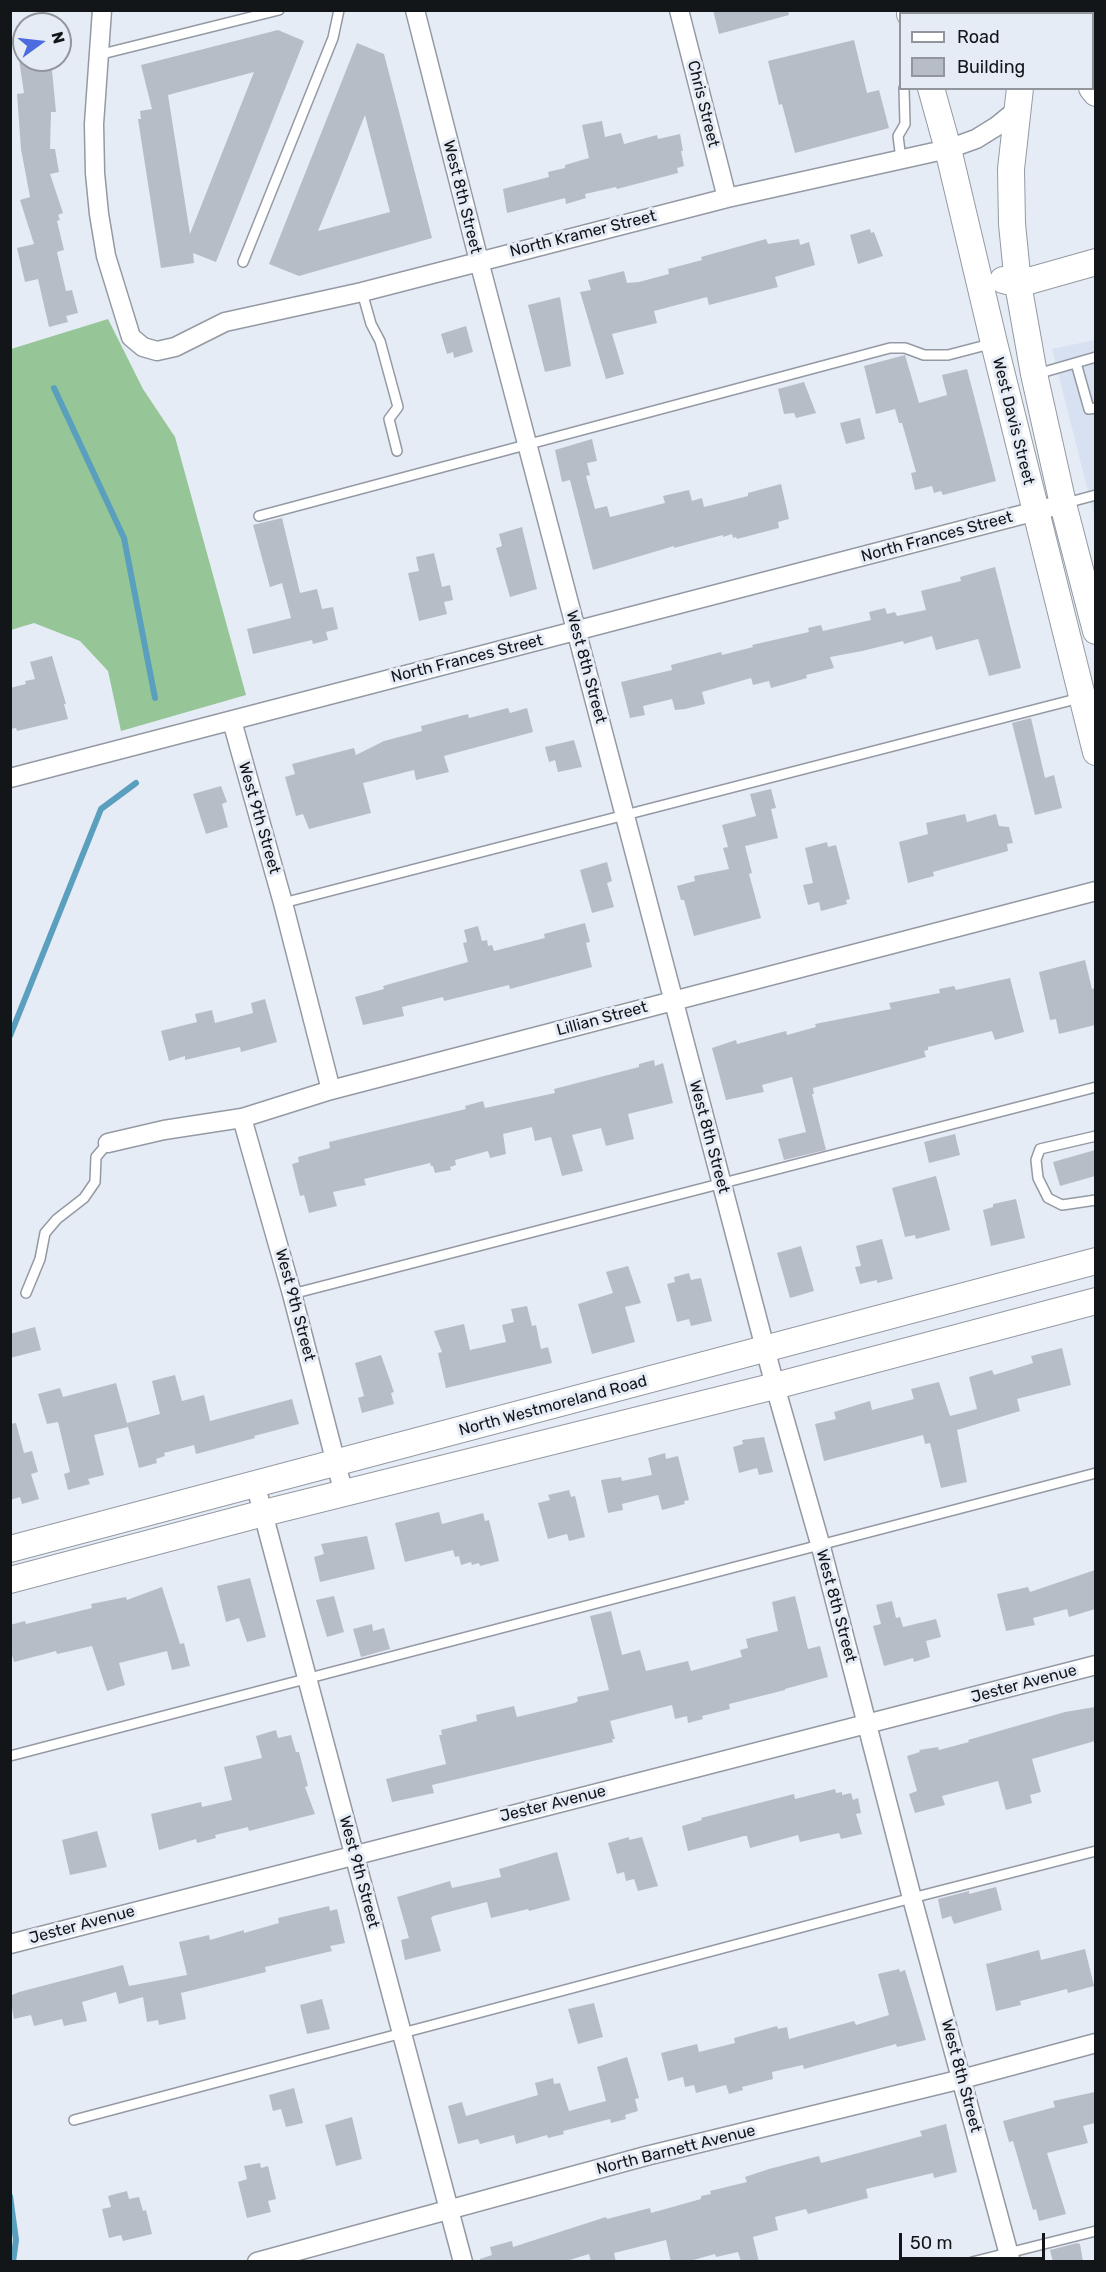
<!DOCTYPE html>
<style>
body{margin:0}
#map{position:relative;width:1106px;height:2272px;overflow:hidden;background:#e5ecf5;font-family:Rubik,sans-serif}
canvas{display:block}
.frame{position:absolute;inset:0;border:12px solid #131619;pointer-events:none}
.legend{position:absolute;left:899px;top:12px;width:195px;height:78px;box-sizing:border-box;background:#e5ecf5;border:2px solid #91969d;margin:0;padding:8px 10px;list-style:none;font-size:18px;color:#131619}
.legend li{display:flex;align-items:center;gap:12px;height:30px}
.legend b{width:30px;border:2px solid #91969d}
.north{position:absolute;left:12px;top:12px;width:60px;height:60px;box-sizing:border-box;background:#e5ecf5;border:2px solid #91969d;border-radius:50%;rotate:75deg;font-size:16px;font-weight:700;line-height:24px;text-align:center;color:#131619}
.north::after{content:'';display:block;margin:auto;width:21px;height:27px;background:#4b6bdf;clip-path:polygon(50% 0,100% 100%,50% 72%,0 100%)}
.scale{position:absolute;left:899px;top:2233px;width:146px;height:27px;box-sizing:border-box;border:3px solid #131619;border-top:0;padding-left:8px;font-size:18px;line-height:21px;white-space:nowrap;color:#131619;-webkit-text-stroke:4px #e5ecf5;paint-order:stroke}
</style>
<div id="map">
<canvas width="1106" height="2272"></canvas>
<div class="frame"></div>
<ul class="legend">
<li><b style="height:8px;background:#fff"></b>Road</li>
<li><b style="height:16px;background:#b7bdc7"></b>Building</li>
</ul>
<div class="north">N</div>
<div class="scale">50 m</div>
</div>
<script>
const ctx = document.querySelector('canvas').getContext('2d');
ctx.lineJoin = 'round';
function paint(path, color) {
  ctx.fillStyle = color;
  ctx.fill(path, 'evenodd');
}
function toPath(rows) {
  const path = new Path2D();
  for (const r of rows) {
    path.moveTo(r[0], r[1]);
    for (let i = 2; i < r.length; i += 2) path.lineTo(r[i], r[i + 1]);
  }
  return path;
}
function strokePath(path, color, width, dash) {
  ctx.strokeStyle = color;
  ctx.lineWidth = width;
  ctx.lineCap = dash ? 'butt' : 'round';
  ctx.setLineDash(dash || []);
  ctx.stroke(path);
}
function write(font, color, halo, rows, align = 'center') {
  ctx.font = font + ' Rubik,sans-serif';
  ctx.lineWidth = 6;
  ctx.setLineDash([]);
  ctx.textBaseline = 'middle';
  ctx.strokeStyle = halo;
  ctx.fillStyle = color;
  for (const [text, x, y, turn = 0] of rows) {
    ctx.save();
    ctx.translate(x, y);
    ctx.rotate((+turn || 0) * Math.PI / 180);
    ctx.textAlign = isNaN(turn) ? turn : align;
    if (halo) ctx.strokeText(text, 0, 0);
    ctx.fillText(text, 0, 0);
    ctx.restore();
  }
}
paint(toPath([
 [1095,340,1095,519,1052,349]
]), '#d7e1f1');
paint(toPath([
 [108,319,143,389,175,437,246,695,121,731,108,671,80,641,34,623,11,630,10,627,11,349]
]), '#96c697');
strokePath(toPath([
 [54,388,124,538,155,698],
 [10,1036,101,809,136,783],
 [10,2196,16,2240,13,2262]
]), '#5a9fbd', 6);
paint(toPath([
 [713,10,788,10,789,15,719,34],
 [278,30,304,41,216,262,193,253,194,263,161,268,138,119,141,119,140,111,152,109,141,65],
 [254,72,190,234,168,95],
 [854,40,867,93,879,90,889,128,795,153,782,104,779,105,768,61],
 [357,43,384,54,432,238,299,276,269,264],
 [365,115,390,212,318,231,339,180],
 [19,60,51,60,56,112,51,112,50,149,55,149,59,172,50,174,63,213,58,215,60,220,57,221,64,250,57,252,66,291,72,290,78,313,66,316,68,322,49,327,38,279,25,282,17,248,34,244,20,200,30,197,21,149,17,94,24,93],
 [602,121,605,137,621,133,624,144,657,135,658,139,680,134,683,151,681,151,684,166,677,168,678,173,617,189,616,187,585,194,586,198,566,204,565,198,507,213,503,189,549,177,548,172,565,168,565,165,589,158,582,125],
 [870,229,871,233,874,232,883,256,858,264,850,235],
 [766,239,768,244,799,239,800,245,809,242,815,265,775,277,778,287,709,305,707,297,654,311,657,323,612,334,624,374,606,379,580,292,591,290,588,280,624,271,627,283,639,282,669,274,668,269,702,260,701,257],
 [560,297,571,366,545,372,528,305],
 [466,326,473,352,454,358,453,352,447,354,441,334],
 [905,355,919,403,947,395,942,375,967,369,996,481,943,495,941,491,934,493,932,486,915,490,911,473,916,472,902,423,899,423,895,409,876,414,864,366],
 [804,382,816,413,796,418,794,413,784,414,778,389],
 [860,418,865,439,846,444,840,423],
 [592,439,597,461,587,463,590,475,586,476,595,509,607,506,610,517,665,503,663,496,689,490,692,501,702,498,704,507,748,496,748,493,781,484,789,519,778,522,779,528,737,539,736,537,733,538,732,534,723,537,723,535,674,548,674,546,593,570,570,480,562,482,555,450],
 [282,518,300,593,317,589,322,609,333,607,338,629,326,632,328,640,313,644,312,640,253,654,247,629,291,618,282,583,270,587,253,525],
 [522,527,537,589,510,597,496,548,502,546,499,534],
 [434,553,442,587,450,585,453,600,444,602,447,614,419,621,408,573,419,571,416,557],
 [995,567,1021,668,989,676,978,639,936,650,932,636,904,644,903,641,862,651,830,657,834,668,806,675,807,678,771,688,769,681,753,685,751,678,702,692,705,704,685,709,675,710,672,699,643,706,645,715,630,718,621,682,672,670,671,665,721,652,722,655,753,647,752,645,809,632,808,628,821,625,823,631,871,620,869,612,885,608,887,614,895,612,897,616,926,610,921,591,961,581,960,577],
 [52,656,66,704,64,704,68,719,17,731,16,728,10,729,10,688,26,684,25,681,35,679,30,662],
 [508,708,510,713,527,708,533,732,444,756,449,772,416,780,414,770,363,783,371,813,309,829,303,814,296,816,285,777,295,774,292,764,354,748,356,755,384,741,422,731,421,726,468,714,469,718],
 [1031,718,1045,778,1054,775,1062,808,1035,815,1012,723],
 [574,740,582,767,558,772,555,760,549,762,545,747],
 [221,786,227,802,222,804,228,827,206,834,193,794],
 [771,789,776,808,771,809,778,838,745,846,752,873,749,874,761,918,694,936,684,900,681,900,677,886,695,881,694,876,729,869,723,848,728,847,722,825,756,816,750,794],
 [965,814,967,822,996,814,999,826,1009,827,1013,843,1007,844,1008,851,933,872,934,876,908,883,899,842,928,834,926,823],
 [827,842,828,847,836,845,850,899,846,900,847,904,821,911,819,902,808,905,803,885,813,883,805,848],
 [607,862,612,881,607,883,614,907,592,913,580,870],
 [585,923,590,942,586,943,592,967,510,989,509,985,444,1001,443,997,402,1007,404,1016,363,1025,355,997,384,989,383,986,468,962,463,943,467,942,464,930,478,926,482,941,487,940,488,946,492,945,494,951,545,938,544,934],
 [1085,960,1092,989,1095,988,1095,1025,1059,1034,1056,1019,1050,1020,1039,972],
 [1010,978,1024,1032,995,1040,992,1031,928,1047,928,1050,924,1051,926,1057,813,1088,814,1094,812,1094,826,1150,784,1160,778,1139,806,1132,792,1077,762,1085,764,1092,726,1100,712,1048,736,1040,737,1044,786,1031,787,1035,816,1027,815,1024,891,1009,889,1003,940,993,939,989,954,986,956,990],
 [265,999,277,1042,241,1052,240,1047,185,1060,185,1056,169,1061,161,1031,197,1022,195,1014,212,1010,215,1023,253,1013,251,1003],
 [654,1060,655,1066,663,1063,673,1103,628,1114,634,1139,606,1146,601,1128,572,1135,583,1171,562,1176,551,1137,535,1141,532,1127,503,1134,506,1154,490,1158,488,1151,455,1160,456,1165,450,1167,451,1170,435,1173,433,1166,431,1166,430,1163,364,1179,366,1185,333,1192,337,1206,309,1213,304,1195,300,1196,292,1164,299,1162,298,1157,330,1148,329,1142,466,1109,465,1106,483,1101,485,1108,555,1093,554,1089,639,1067,639,1064],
 [955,1134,960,1155,929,1163,924,1142],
 [1095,1150,1095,1176,1060,1186,1053,1162],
 [936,1176,950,1230,916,1239,915,1235,905,1237,892,1188],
 [1016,1199,1025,1238,991,1246,983,1210,993,1207,993,1204],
 [882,1239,893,1279,877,1283,877,1280,860,1284,855,1267,861,1266,856,1246],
 [801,1246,814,1291,790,1298,777,1253],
 [628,1266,641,1303,625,1307,635,1342,592,1354,578,1304,613,1293,606,1272],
 [689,1273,691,1280,701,1278,712,1321,691,1326,689,1319,677,1322,667,1284,675,1282,674,1277],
 [527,1306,532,1326,536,1325,541,1349,548,1347,552,1363,446,1388,438,1353,442,1352,434,1331,464,1324,470,1350,506,1342,502,1325,514,1322,511,1309],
 [35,1327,41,1350,10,1358,10,1334],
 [1062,1348,1071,1385,1017,1399,1020,1411,957,1430,967,1482,941,1488,930,1443,925,1444,923,1435,824,1461,815,1424,836,1419,834,1412,870,1401,872,1410,914,1399,911,1389,939,1382,950,1416,977,1409,969,1377,992,1370,994,1375,1033,1363,1031,1356],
 [381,1355,394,1392,391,1393,394,1404,362,1413,358,1398,364,1396,355,1363],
 [175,1375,182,1401,204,1395,210,1421,292,1399,299,1424,254,1436,255,1438,196,1454,194,1445,164,1453,165,1456,156,1459,157,1463,139,1468,127,1423,160,1414,152,1381],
 [116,1383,128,1427,94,1435,104,1475,88,1479,90,1484,68,1490,64,1474,70,1472,58,1422,47,1424,38,1394,60,1388,63,1397],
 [16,1423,24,1453,32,1451,38,1472,31,1474,39,1499,22,1504,20,1497,10,1500,10,1424],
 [764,1437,773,1472,759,1475,757,1468,739,1473,733,1447,743,1444,742,1440],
 [665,1453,666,1459,678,1456,689,1500,684,1501,685,1504,662,1510,658,1495,622,1504,623,1510,608,1513,601,1480,621,1477,622,1481,652,1475,648,1458],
 [569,1490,571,1497,575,1496,585,1537,569,1541,567,1534,548,1539,538,1503,550,1500,548,1495],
 [439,1512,442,1524,483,1513,485,1521,489,1520,499,1561,480,1566,479,1563,472,1565,471,1562,461,1565,459,1556,455,1557,453,1550,405,1562,395,1523],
 [367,1536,375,1569,320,1582,314,1557,324,1554,321,1544],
 [1095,1570,1095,1609,1069,1617,1067,1609,1033,1618,1035,1625,1006,1631,997,1594,1028,1587,1030,1592],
 [250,1578,266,1637,247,1642,239,1618,226,1622,217,1586],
 [162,1587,180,1644,184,1643,190,1666,172,1670,167,1651,119,1663,125,1685,107,1691,92,1646,57,1654,56,1651,14,1662,10,1648,10,1625,25,1621,26,1624,92,1608,91,1604,126,1597,127,1600],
 [334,1596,344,1632,327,1637,316,1600],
 [795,1596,808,1649,820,1646,828,1677,785,1689,785,1690,729,1704,730,1709,702,1716,703,1719,688,1723,687,1716,675,1719,672,1705,610,1721,615,1739,612,1739,613,1742,432,1785,434,1793,392,1802,386,1779,446,1764,439,1735,442,1735,441,1730,477,1721,476,1715,514,1706,517,1717,575,1703,578,1701,577,1697,609,1690,590,1616,611,1611,622,1655,640,1650,646,1671,688,1661,691,1671,742,1657,740,1650,748,1648,746,1639,778,1631,772,1602],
 [892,1601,896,1618,900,1617,903,1627,936,1619,941,1637,926,1641,930,1657,914,1662,913,1658,884,1666,873,1626,881,1624,876,1605],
 [372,1624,373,1631,384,1628,390,1649,361,1657,353,1629],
 [1095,1707,1095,1741,1032,1759,1041,1792,1030,1795,1032,1803,1006,1810,998,1781,942,1796,945,1805,915,1813,909,1794,917,1791,907,1756,920,1752,919,1750,938,1747,939,1750,969,1742,968,1740,1065,1712],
 [276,1730,278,1738,291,1735,296,1752,299,1752,308,1786,305,1787,315,1814,249,1831,248,1827,215,1835,216,1838,197,1843,196,1839,159,1850,151,1814,201,1802,202,1807,232,1800,224,1767,262,1758,256,1736],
 [835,1789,836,1793,842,1792,842,1795,851,1793,853,1800,858,1798,861,1813,856,1814,862,1834,841,1839,839,1833,800,1842,798,1835,750,1848,747,1836,744,1836,688,1851,682,1826,702,1820,701,1818,794,1794,795,1799],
 [97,1831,107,1867,70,1875,62,1840],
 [629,1837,629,1840,642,1837,658,1886,638,1891,634,1879,626,1881,624,1872,617,1874,608,1843],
 [557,1852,570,1900,529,1911,528,1909,491,1918,487,1902,433,1916,431,1918,441,1951,405,1960,401,1940,409,1938,397,1897,450,1881,452,1888,501,1877,499,1869],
 [996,1887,1002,1910,954,1924,951,1916,942,1919,938,1899,969,1891,969,1894],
 [329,1906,330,1911,337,1909,345,1943,330,1946,332,1951,265,1967,266,1972,181,1993,186,2019,159,2025,158,2020,147,2022,143,1997,119,2004,116,1992,82,2002,87,2021,64,2026,62,2019,34,2026,31,2015,14,2019,10,1996,19,1992,123,1965,129,1986,187,1975,179,1942,209,1935,210,1940,244,1930,244,1933,279,1923,278,1918],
 [1085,1949,1094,1986,1068,1993,1067,1989,1020,2001,1021,2005,996,2011,986,1964,1039,1950,1041,1960],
 [899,1969,900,1972,905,1970,926,2040,897,2047,896,2044,804,2069,803,2065,772,2072,773,2079,742,2087,743,2090,729,2094,726,2085,696,2093,694,2085,685,2087,683,2077,668,2081,661,2053,697,2044,699,2052,735,2043,734,2038,777,2026,778,2029,787,2027,789,2039,854,2021,856,2025,889,2015,878,1974],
 [322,1999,330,2029,307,2034,300,2005],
 [594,2003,603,2037,578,2044,568,2009],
 [627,2057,639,2098,635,2099,638,2111,625,2115,626,2119,611,2123,610,2119,563,2131,564,2134,548,2138,547,2135,516,2144,514,2135,480,2144,478,2139,458,2144,448,2106,462,2102,466,2116,538,2095,535,2083,553,2078,554,2084,560,2083,569,2111,606,2101,597,2067],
 [294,2088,303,2123,286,2127,281,2109,273,2111,269,2095],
 [1095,2092,1095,2123,1083,2126,1088,2143,1047,2153,1066,2214,1039,2221,1036,2209,1033,2210,1013,2141,1009,2142,1003,2121,1055,2107,1053,2101],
 [352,2117,362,2159,336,2166,325,2125],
 [946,2124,957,2172,934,2178,933,2173,866,2189,868,2198,808,2214,806,2209,775,2217,778,2230,753,2237,759,2262,741,2262,738,2252,716,2257,715,2254,686,2262,671,2262,666,2240,614,2253,616,2262,591,2262,589,2254,563,2262,480,2262,480,2259,492,2255,490,2247,512,2241,513,2247,606,2217,607,2219,650,2208,651,2213,701,2199,701,2196,711,2194,710,2191,747,2182,745,2177,769,2169,819,2156,821,2163,922,2136,920,2131],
 [260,2163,261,2168,268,2166,276,2199,268,2201,271,2212,247,2218,238,2182,247,2179,244,2166],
 [127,2191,129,2199,139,2197,143,2211,146,2210,152,2234,123,2241,121,2235,109,2238,102,2209,111,2207,108,2196],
 [1077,2243,1080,2244,1083,2262,1053,2262,1050,2250]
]), '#b7bdc7');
const lane = toPath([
 [98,55,279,10],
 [901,159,898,136,905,124,904,88],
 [243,262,333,38,339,10],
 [362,292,371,324,380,341,398,407,389,419,397,451],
 [1076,363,1089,409,1096,408],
 [1037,374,1096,357],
 [1066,503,1096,495],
 [259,516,890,348,905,348,924,355,948,355,994,343],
 [283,903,1080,698],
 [1096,1136,1040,1149,1036,1160,1038,1178,1048,1198,1062,1205,1096,1200],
 [26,1293,40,1259,45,1233,57,1219,84,1198,95,1182,96,1157,108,1143],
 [292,1294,1096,1087],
 [10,1756,1096,1473],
 [74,2120,912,1898,1096,1851],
 [972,2262,1096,2231]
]);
const street = toPath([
 [102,10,94,124,95,173,99,214,106,256,131,337,143,347,157,351,175,347,225,322,362,292,727,198,948,149,976,139,997,126,1019,108],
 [415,10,479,261,775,1386,821,1547,912,1898,1011,2262],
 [679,10,727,198],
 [232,721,283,903,331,1090],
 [10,778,1063,504],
 [242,1118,292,1294,344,1494],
 [108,1143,164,1130,242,1118,331,1090,1096,891],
 [255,1483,463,2262],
 [10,1944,1096,1665],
 [257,2262,646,2156,962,2079,1096,2043]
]);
const secondary = toPath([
 [910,10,910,14],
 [1028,10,1030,14],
 [931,88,948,149,994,343,1096,752],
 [1020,88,1011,169,1012,224,1018,284,1034,374,1063,504,1096,631],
 [1092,88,1096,93],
 [1003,280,1018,284,1096,262],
 [10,1549,1096,1261],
 [10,1580,264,1513,775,1386,1096,1301]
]);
strokePath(lane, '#949aa3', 12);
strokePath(street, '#949aa3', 21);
strokePath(secondary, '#949aa3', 28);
strokePath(lane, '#fff', 9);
strokePath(street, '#fff', 18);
strokePath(secondary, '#fff', 26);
write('16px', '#131619', '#e5ecf5', [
 ["Chris Street",703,104,76],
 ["West 8th Street",462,197,76],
 ["North Kramer Street",583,234,-14],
 ["West Davis Street",1013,421,76],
 ["North Frances Street",937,537,-15],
 ["North Frances Street",467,659,-14],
 ["West 8th Street",586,667,75],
 ["West 9th Street",259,818,74],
 ["Lillian Street",602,1019,-15],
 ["West 8th Street",709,1137,75],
 ["West 9th Street",295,1305,75],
 ["North Westmoreland Road",553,1406,-15],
 ["West 8th Street",836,1606,75],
 ["Jester Avenue",1024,1684,-15],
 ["Jester Avenue",553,1804,-14],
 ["West 9th Street",359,1872,75],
 ["Jester Avenue",82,1925,-15],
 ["West 8th Street",961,2076,75],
 ["North Barnett Avenue",676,2150,-14]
]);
</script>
